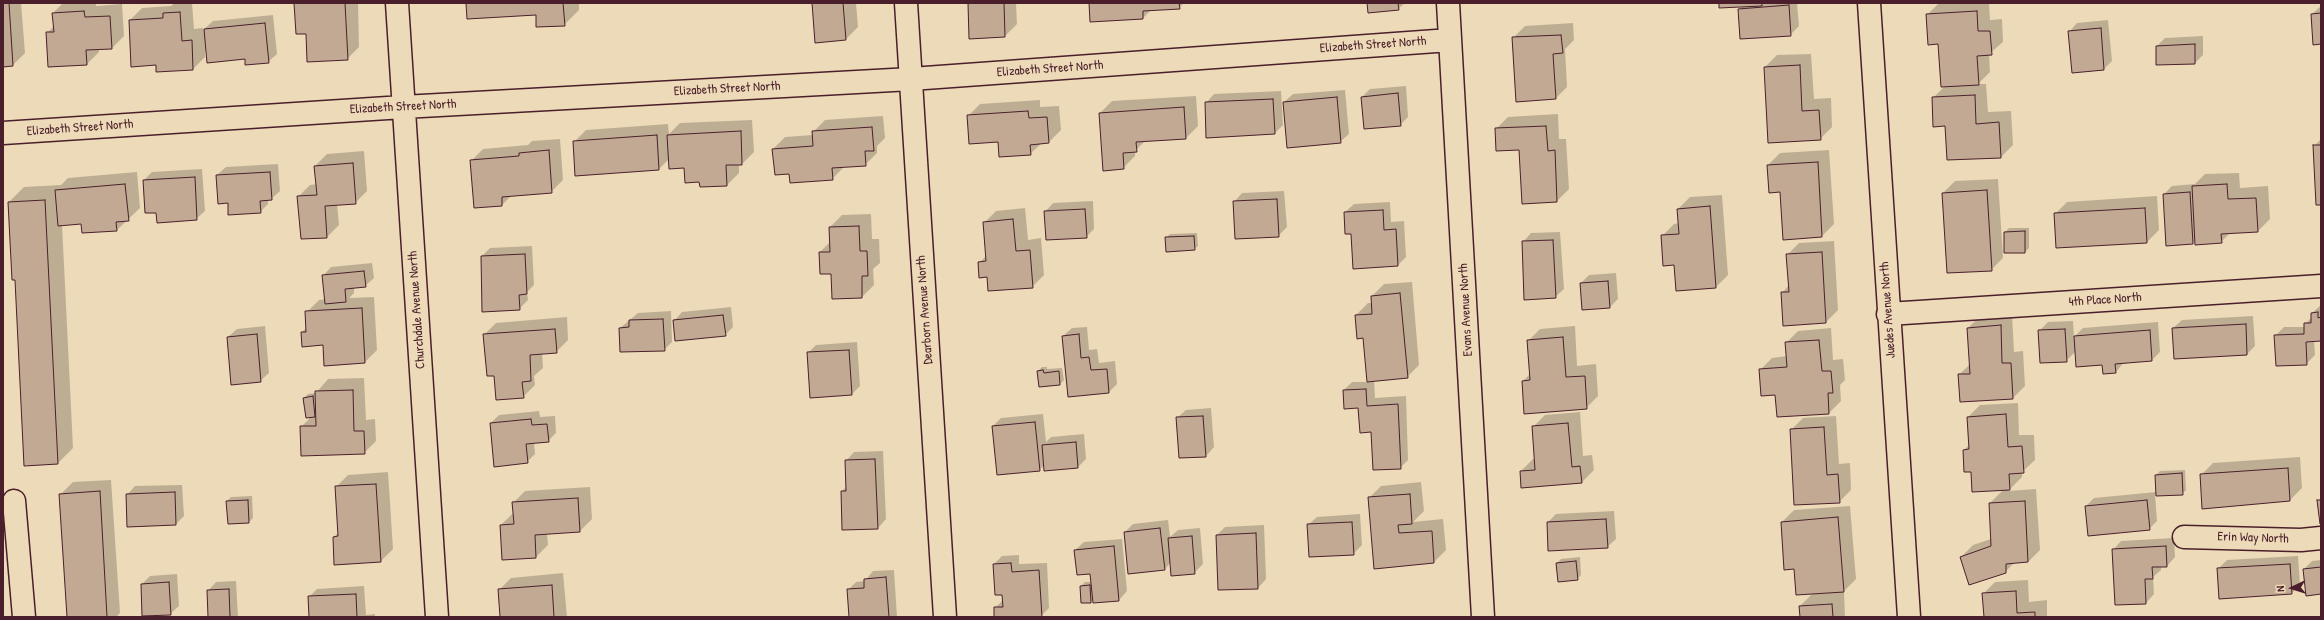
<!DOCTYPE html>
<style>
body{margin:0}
#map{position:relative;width:2324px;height:620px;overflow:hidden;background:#eddab8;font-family:"Patrick Hand",sans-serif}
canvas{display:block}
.frame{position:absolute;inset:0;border:4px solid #4a1f2b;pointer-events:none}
.north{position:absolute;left:2272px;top:568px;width:40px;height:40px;-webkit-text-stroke:3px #eddab8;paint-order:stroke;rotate:266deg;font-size:11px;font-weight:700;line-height:16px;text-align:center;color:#4a1f2b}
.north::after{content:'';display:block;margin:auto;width:14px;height:18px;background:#4a1f2b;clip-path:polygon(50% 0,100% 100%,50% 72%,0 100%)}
</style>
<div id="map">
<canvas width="2324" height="620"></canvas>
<div class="frame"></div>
<div class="north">N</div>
</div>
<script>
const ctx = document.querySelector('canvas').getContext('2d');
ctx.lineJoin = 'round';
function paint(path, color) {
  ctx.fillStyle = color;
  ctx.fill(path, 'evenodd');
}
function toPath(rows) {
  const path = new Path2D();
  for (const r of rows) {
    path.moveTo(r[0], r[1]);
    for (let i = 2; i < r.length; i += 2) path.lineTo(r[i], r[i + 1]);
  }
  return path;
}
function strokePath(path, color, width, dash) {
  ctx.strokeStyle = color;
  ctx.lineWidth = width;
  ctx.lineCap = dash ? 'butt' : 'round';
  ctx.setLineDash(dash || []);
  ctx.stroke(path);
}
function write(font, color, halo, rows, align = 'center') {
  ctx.font = font + ' "Patrick Hand",sans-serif';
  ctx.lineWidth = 3;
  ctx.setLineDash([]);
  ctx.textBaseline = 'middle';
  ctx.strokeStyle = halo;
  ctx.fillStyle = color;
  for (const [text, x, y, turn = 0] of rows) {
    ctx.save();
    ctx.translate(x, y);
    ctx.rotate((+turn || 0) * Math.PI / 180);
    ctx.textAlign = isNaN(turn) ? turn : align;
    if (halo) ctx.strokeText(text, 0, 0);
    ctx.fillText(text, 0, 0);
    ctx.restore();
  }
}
paint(toPath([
 [3,3,21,3,25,53,13,65,3,66],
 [63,3,96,3,96,6,122,4,124,36,112,48,99,49,99,52,87,64,49,66,47,33,54,26,53,13],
 [175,3,192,3,194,29,203,28,203,30,213,21,273,15,277,54,268,62,205,50,205,57,193,69,157,71,157,64,130,20,142,8,171,6],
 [295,3,358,3,359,47,347,59,307,33],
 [467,3,579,3,579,10,564,25,537,14],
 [813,3,856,3,858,27,846,39,816,42],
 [969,3,1016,3,1017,24,1005,36],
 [1090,3,1184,3,1179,8,1152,9,1143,18],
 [1368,3,1405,3,1398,9],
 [1720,3,1797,3,1799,26,1790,35,1739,9,1742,6],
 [1939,3,1989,3,1990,20,2002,19,2003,42,1989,54,1990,72,1978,84,1986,84,1988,112,2011,111,2013,145,2001,157,1946,125,1933,98,1945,86,1939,43,1927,15],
 [2321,6,2321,43,2312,14],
 [2108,20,2112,61,2104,69,2069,32,2077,23],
 [1573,23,1574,40,1565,49,1567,87,1555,99,1513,38,1525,26],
 [2203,36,2203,55,2195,63,2157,46,2165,38],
 [1811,54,1814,99,1831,98,1832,127,1820,139,1765,67,1777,55],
 [1406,86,1408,117,1400,125,1362,97,1370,89],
 [1345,90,1349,134,1340,142,1284,102,1293,94],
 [1281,91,1283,125,1275,133,1206,103,1214,94],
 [1196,96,1198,126,1186,138,1146,140,1135,151,1135,156,1123,168,1100,113,1112,101],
 [1040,100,1040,107,1059,106,1061,130,1049,142,1042,143,1030,154,999,141,968,116,980,104],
 [1558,114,1559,139,1566,139,1569,189,1557,201,1520,149,1496,129,1508,117],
 [883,116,885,138,877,146,877,153,865,165,845,166,832,179,773,149,785,137,813,135,813,132,825,120],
 [752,120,754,152,742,164,739,164,739,173,727,185,700,186,700,181,685,167,669,159,659,169,574,142,586,130,668,124,669,134,680,123],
 [560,139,563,180,551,192,512,195,502,205,471,161,483,149,528,145,532,141],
 [2321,139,2321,204,2314,146],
 [1829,150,1834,224,1822,236,1781,191,1768,165,1780,153],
 [364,151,367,191,355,203,337,204,339,225,327,237,298,197,310,185,317,184,315,166,327,154],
 [278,164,280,191,271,199,268,200,268,204,260,212,228,202,217,175,226,167],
 [202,169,205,211,196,219,144,180,152,172],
 [137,172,140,208,117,230,83,232,82,223,62,224,73,448,58,463,16,279,9,202,24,187,61,185,68,178],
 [2239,173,2240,188,2268,186,2270,219,2258,231,2231,232,2221,242,2196,241,2193,243,2167,245,2164,194,2172,186,2195,184,2205,174],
 [1998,179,2003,258,1991,270,1943,193,1955,181],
 [1284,191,1287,227,1278,236,1234,202,1242,193],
 [1722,195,1728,275,1716,287,1675,264,1662,236,1674,224,1679,223,1678,209,1690,197],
 [2157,196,2159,230,2147,242,2055,214,2067,202],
 [1093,201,1094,229,1086,237,1045,212,1053,203],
 [1390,202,1391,222,1404,221,1406,257,1398,265,1352,232,1345,212,1354,204],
 [1025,208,1028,240,1041,238,1044,275,1032,287,988,276,979,263,986,256,984,223,996,211],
 [871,214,872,239,879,239,880,263,873,269,874,285,862,297,820,252,830,242,830,227,842,215],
 [2009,228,2029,228,2029,248,2025,252,2005,252,2005,232],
 [1560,232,1564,289,1555,297,1523,242,1531,233],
 [1197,233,1198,246,1194,249,1166,238,1170,234],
 [1834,241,1838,310,1826,322,1784,325,1782,293,1789,285,1787,255,1799,243],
 [532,246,534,285,527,292,528,300,519,309,482,256,490,248],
 [372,263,374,278,365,286,354,287,354,293,349,298,374,297,377,350,365,362,325,365,324,344,302,332,307,327,307,312,319,300,326,299,323,276,331,267],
 [1616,273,1618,299,1610,307,1582,309,1581,283,1589,275],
 [1412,282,1419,365,1407,377,1374,380,1375,398,1406,396,1408,460,1400,468,1372,431,1359,407,1344,390,1352,382,1368,382,1364,337,1356,315,1368,303,1372,303,1372,296,1384,284],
 [2321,305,2321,340,2314,341,2315,355,2306,364,2275,336,2284,327,2305,327,2305,324,2312,317,2312,313],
 [731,307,733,327,725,335,674,321,682,312],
 [671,311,672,342,664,350,632,352,620,328,638,313],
 [2012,314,2014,352,2023,351,2025,386,2013,398,1959,375,1970,364,1968,328,1980,316],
 [2253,316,2255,346,2247,354,2173,328,2182,320],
 [567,317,568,340,556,352,542,353,543,368,534,376,535,385,523,397,494,374,484,335,496,323],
 [2073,321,2074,337,2083,328,2158,322,2160,352,2152,360,2124,362,2116,372,2076,351,2066,361,2039,331,2048,322],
 [265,326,269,373,260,381,228,337,237,329],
 [1575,326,1577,366,1596,364,1598,396,1586,408,1523,381,1531,373,1528,341,1540,329],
 [1087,327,1089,350,1097,349,1099,363,1115,361,1117,384,1109,392,1069,396,1063,336,1072,328],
 [1831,328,1833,360,1843,359,1845,380,1840,385,1841,401,1829,413,1776,394,1760,370,1772,358,1787,356,1786,343,1798,331],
 [857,342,860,386,852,394,808,353,816,345],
 [1042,367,1047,367,1047,369,1062,368,1064,380,1060,384,1038,371],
 [364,378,366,420,375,419,376,441,364,453,301,427,312,416,304,398,308,394,316,393,328,379],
 [2018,403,2019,435,2034,435,2035,460,2022,472,2022,477,2008,491,2036,489,2040,550,2028,562,2015,562,2005,572,1961,557,1973,545,1991,539,1990,503,2003,490,1972,471,1964,450,1970,444,1968,417,1980,405],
 [1211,408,1214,447,1206,456,1177,418,1186,410],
 [539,411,540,417,555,416,556,433,548,441,534,443,535,454,527,462,491,423,499,415],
 [1580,412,1583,456,1592,455,1594,470,1582,482,1521,471,1533,459,1536,459,1533,427,1545,415],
 [1043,414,1046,442,1051,437,1084,434,1086,459,1078,467,1045,465,1039,470,993,426,1001,418],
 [1836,416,1839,464,1850,463,1851,490,1839,502,1791,430,1803,418],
 [883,451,886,519,878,528,842,491,847,486,846,461,854,452],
 [2300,457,2302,488,2290,500,2201,475,2213,463],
 [2185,470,2186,490,2182,494,2155,495,2157,521,2149,529,2086,506,2094,498,2156,492,2156,475,2160,471],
 [388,472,393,549,381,561,334,537,339,532,336,487,348,475],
 [111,480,120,613,116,617,68,617,61,494,73,482],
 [1421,482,1424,511,1413,522,1443,519,1446,550,1434,562,1375,568,1369,498,1381,486],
 [182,485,184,516,176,524,127,495,135,486],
 [590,487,592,519,580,531,547,533,548,545,536,557,501,525,513,513,513,503,525,491],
 [252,496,253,518,249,522,229,523,227,501,231,497],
 [1850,506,1856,579,1844,591,1845,617,1801,617,1800,606,1813,593,1795,568,1782,522,1794,510],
 [1614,511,1616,539,1607,547,1548,522,1556,514],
 [1360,514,1362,545,1353,554,1308,525,1317,517],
 [1168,520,1170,537,1178,530,1200,528,1203,564,1194,573,1171,562,1165,569,1125,532,1133,524],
 [1264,525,1266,579,1258,588,1217,535,1225,527],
 [2174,538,2175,557,2167,566,2161,566,2161,570,2153,577,2154,594,2146,603,2113,550,2121,541],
 [1122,539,1127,591,1119,600,1094,599,1091,602,1081,586,1085,582,1092,582,1091,573,1075,550,1084,542],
 [1019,555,1019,564,1047,563,1049,608,1041,616,995,617,995,608,1004,599,994,564,1002,556],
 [2298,556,2300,585,2292,593,2218,569,2227,560],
 [1580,557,1581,575,1577,579,1557,563,1561,559],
 [2321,560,2321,593,2304,569,2312,561],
 [894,570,897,617,850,617,848,590,856,582,865,581,873,571],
 [563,573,567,617,501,617,499,590,511,578],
 [177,574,179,606,170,614,143,615,142,584,150,576],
 [2028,580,2029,602,2047,600,2047,617,1984,617,1983,594,1995,582],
 [236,581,238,617,209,617,208,591,216,582],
 [364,586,366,615,375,614,375,617,310,617,309,597,317,589]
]), '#0003');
const building = toPath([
 [3,3,9,3,13,66,3,67,3,3],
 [294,3,345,3,348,60,307,62,306,34,296,34,294,3],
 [466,3,563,3,565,26,536,27,536,15,467,19,466,3],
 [812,3,843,3,846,40,815,43,812,3],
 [968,3,1004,3,1005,37,969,39,968,3],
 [1089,3,1179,3,1180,9,1143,11,1143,19,1090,22,1089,3],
 [1367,3,1398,3,1399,10,1368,13,1367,3],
 [1719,3,1762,3,1762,6,1719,8,1719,3],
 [1789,5,1791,36,1740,39,1738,9,1789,5],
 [84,11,85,17,110,16,112,49,86,50,87,65,48,67,46,32,54,32,52,13,84,11],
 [1977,11,1978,31,1990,31,1992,55,1977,56,1979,85,1941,87,1938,44,1928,45,1926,14,1977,11],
 [180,12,182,41,192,40,193,70,156,72,156,65,131,67,129,20,163,18,163,13,180,12],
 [2321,13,2321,44,2313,45,2311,14,2321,13],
 [265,23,269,63,245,65,245,59,207,63,204,29,265,23],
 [2101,28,2104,70,2072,73,2068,31,2101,28],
 [1561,35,1563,53,1553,54,1556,99,1516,102,1512,37,1561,35],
 [2195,44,2195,64,2156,65,2156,46,2195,44],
 [1800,65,1802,111,1819,110,1821,140,1768,143,1764,67,1800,65],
 [1398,93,1401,126,1364,129,1361,97,1398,93],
 [1975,95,1976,124,1999,122,2001,158,1947,160,1945,126,1933,127,1932,97,1975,95],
 [1337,97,1341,143,1287,148,1283,102,1337,97],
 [1273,99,1275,134,1206,138,1205,102,1273,99],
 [1184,107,1186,139,1136,142,1137,152,1123,153,1124,169,1103,171,1099,113,1184,107],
 [1028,111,1029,118,1047,117,1049,143,1030,145,1031,155,999,157,998,142,969,144,967,115,1028,111],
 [1546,126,1548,151,1555,150,1557,202,1522,204,1519,150,1496,151,1495,128,1546,126],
 [872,127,874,151,865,151,866,166,832,168,833,180,790,183,789,174,775,175,772,149,813,146,812,131,872,127],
 [741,131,742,165,726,165,727,186,700,187,699,182,685,183,684,168,669,169,667,135,741,131],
 [657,135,659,170,575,176,573,141,657,135],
 [2313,145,2321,145,2321,205,2316,205,2313,145],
 [549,150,552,193,502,197,502,206,474,208,470,160,519,156,519,153,549,150],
 [1818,162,1822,237,1783,240,1780,192,1769,193,1767,165,1818,162],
 [353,163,356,204,325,206,327,238,301,239,297,196,317,195,314,166,353,163],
 [270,172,272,200,260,201,261,213,228,215,228,203,218,204,216,175,270,172],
 [195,177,197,220,157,223,156,213,145,213,143,180,195,177],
 [125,184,129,221,116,222,117,231,82,233,81,224,58,226,55,190,125,184],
 [2227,184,2228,199,2256,198,2258,232,2221,234,2222,243,2195,245,2192,186,2227,184],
 [1987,190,1992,271,1947,273,1942,193,1987,190],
 [2190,192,2193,244,2166,246,2163,194,2190,192],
 [1277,199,1279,237,1235,239,1233,201,1277,199],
 [45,200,58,464,24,466,15,280,12,280,8,202,45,200],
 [1710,206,1716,288,1676,291,1674,265,1663,266,1661,235,1679,234,1677,209,1710,206],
 [2145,208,2147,243,2056,248,2054,213,2145,208],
 [1085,209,1087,238,1046,240,1044,211,1085,209],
 [1383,210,1384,230,1396,229,1398,266,1353,269,1351,234,1345,234,1344,212,1383,210],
 [1013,219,1016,251,1030,250,1033,288,988,291,987,277,979,278,978,262,986,261,983,222,1013,219],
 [859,226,860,251,867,251,868,276,862,276,862,298,832,299,831,274,820,274,819,252,830,252,829,227,859,226],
 [2025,231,2025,253,2004,253,2004,232,2025,231],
 [1194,236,1195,250,1166,252,1165,237,1194,236],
 [1553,240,1556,298,1524,300,1522,241,1553,240],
 [1822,252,1826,323,1783,326,1781,292,1789,292,1786,254,1822,252],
 [525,254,527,294,519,295,520,310,482,312,481,256,525,254],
 [364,271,366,287,345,289,346,302,325,304,322,275,364,271],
 [1608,281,1610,308,1582,310,1580,283,1608,281],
 [1400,293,1408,378,1367,382,1363,338,1357,339,1355,315,1372,314,1371,296,1400,293],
 [362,308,365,363,324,366,323,345,302,347,301,332,306,332,305,311,362,308],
 [2318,312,2318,318,2321,317,2321,341,2306,342,2307,365,2276,366,2274,335,2304,334,2304,323,2311,323,2311,313,2318,312],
 [723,315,726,336,675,341,673,320,723,315],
 [663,319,665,351,620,352,619,328,629,327,629,320,663,319],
 [2246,324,2247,355,2174,359,2172,328,2246,324],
 [2001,325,2002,363,2011,363,2013,399,1960,402,1958,374,1970,374,1967,328,2001,325],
 [555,329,557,353,530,355,531,381,522,382,524,398,496,400,494,376,487,376,483,334,555,329],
 [2065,329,2067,362,2040,363,2038,330,2065,329],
 [2150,330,2152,361,2115,364,2116,373,2103,374,2102,365,2076,367,2074,336,2150,330],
 [257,334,261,382,231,385,227,337,257,334],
 [1079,334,1081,358,1089,357,1091,370,1107,369,1109,393,1068,397,1062,336,1079,334],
 [1563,337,1566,377,1585,376,1587,409,1524,414,1522,381,1530,380,1527,340,1563,337],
 [1819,340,1822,371,1831,371,1833,393,1828,393,1829,414,1777,417,1775,395,1761,396,1759,369,1787,367,1785,342,1819,340],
 [849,350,852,395,810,398,807,352,849,350],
 [1043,370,1044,373,1059,371,1060,385,1039,387,1037,371,1043,370],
 [1366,389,1367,406,1398,404,1401,469,1373,470,1371,432,1360,433,1358,408,1344,409,1343,390,1366,389],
 [353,390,354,431,364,431,365,454,301,456,300,426,316,426,315,391,353,390],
 [313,396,315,417,306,418,303,398,313,396],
 [2006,414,2008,447,2022,446,2024,473,2009,474,2010,490,1972,492,1971,472,1964,472,1963,450,1969,449,1967,417,2006,414],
 [1203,416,1206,457,1179,458,1176,417,1203,416],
 [531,419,532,425,547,424,549,442,526,444,528,463,494,467,490,423,531,419],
 [1035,422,1040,471,997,475,992,426,1035,422],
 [1568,423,1572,467,1580,466,1582,483,1521,488,1520,471,1535,470,1532,426,1568,423],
 [1824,427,1827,475,1838,474,1840,503,1794,505,1790,429,1824,427],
 [1076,442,1078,468,1044,471,1042,445,1076,442],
 [875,459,878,529,842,530,841,491,846,491,845,460,875,459],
 [2288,468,2290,501,2202,509,2200,474,2288,468],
 [2182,473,2183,495,2156,496,2155,475,2182,473],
 [376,484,381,562,334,565,333,537,338,536,335,486,376,484],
 [100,491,107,617,67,617,59,494,100,491],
 [175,492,176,525,127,527,126,494,175,492],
 [1410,494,1412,524,1398,525,1399,533,1432,531,1434,563,1374,569,1368,497,1410,494],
 [578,498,580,532,535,535,536,558,502,560,500,525,514,524,512,502,578,498],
 [248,500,249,523,228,524,226,501,248,500],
 [2147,500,2150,530,2088,536,2085,506,2147,500],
 [2317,500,2321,500,2321,524,2320,524,2317,500],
 [2025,501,2028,562,2006,564,2006,573,1969,585,1960,557,1991,546,1989,503,2025,501],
 [1838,517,1844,592,1796,595,1794,569,1784,570,1781,522,1838,517],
 [1606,519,1608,548,1548,551,1547,522,1606,519],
 [1352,522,1354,555,1309,557,1307,524,1352,522],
 [1160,528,1165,570,1128,574,1124,532,1160,528],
 [1256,533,1258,589,1218,590,1216,535,1256,533],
 [1192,536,1195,574,1171,576,1168,538,1192,536],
 [1114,546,1119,601,1093,603,1090,574,1077,575,1074,550,1114,546],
 [2166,546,2167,567,2152,567,2153,579,2145,579,2146,604,2115,605,2112,549,2166,546],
 [1576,561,1578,580,1558,582,1556,563,1576,561],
 [1011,563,1012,572,1039,570,1042,617,994,617,994,607,1003,607,1002,595,995,595,993,564,1011,563],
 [2290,564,2292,594,2219,599,2217,568,2290,564],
 [2321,567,2321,594,2306,596,2303,569,2321,567],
 [886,577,889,617,849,617,847,589,864,588,864,579,886,577],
 [169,582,171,615,142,616,141,584,169,582],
 [552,585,554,617,500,617,498,589,552,585],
 [1090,585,1091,603,1081,603,1080,586,1090,585],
 [229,589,230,617,208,617,207,590,229,589],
 [2016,591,2017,613,2035,612,2035,617,1984,617,1982,593,2016,591],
 [356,594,357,617,309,617,308,596,356,594],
 [1832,604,1833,617,1800,617,1799,606,1832,604]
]);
paint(building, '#c1a993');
strokePath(building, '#4a1f2b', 1);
const minor = toPath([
 [397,3,437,617],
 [906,3,945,617],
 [1448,3,1483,617],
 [1869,3,1909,617],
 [3,133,403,107,911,79,1450,40],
 [1888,314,2321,286],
 [14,501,24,617],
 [2184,537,2301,540,2321,538]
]);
strokePath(minor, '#4a1f2b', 25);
strokePath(minor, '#eddab8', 22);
write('13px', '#4a1f2b', '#eddab8', [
 ["Elizabeth Street North",1373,45,-4],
 ["Elizabeth Street North",1050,69,-4],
 ["Elizabeth Street North",727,89,-3],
 ["Elizabeth Street North",403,107,-3],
 ["Elizabeth Street North",80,128,-4],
 ["4th Place North",2105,300,-4],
 ["Churchdale Avenue North",417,310,-94],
 ["Dearborn Avenue North",925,310,-94],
 ["Evans Avenue North",1466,310,-93],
 ["Juedes Avenue North",1888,310,-94],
 ["Erin Way North",2253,538,2]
]);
</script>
